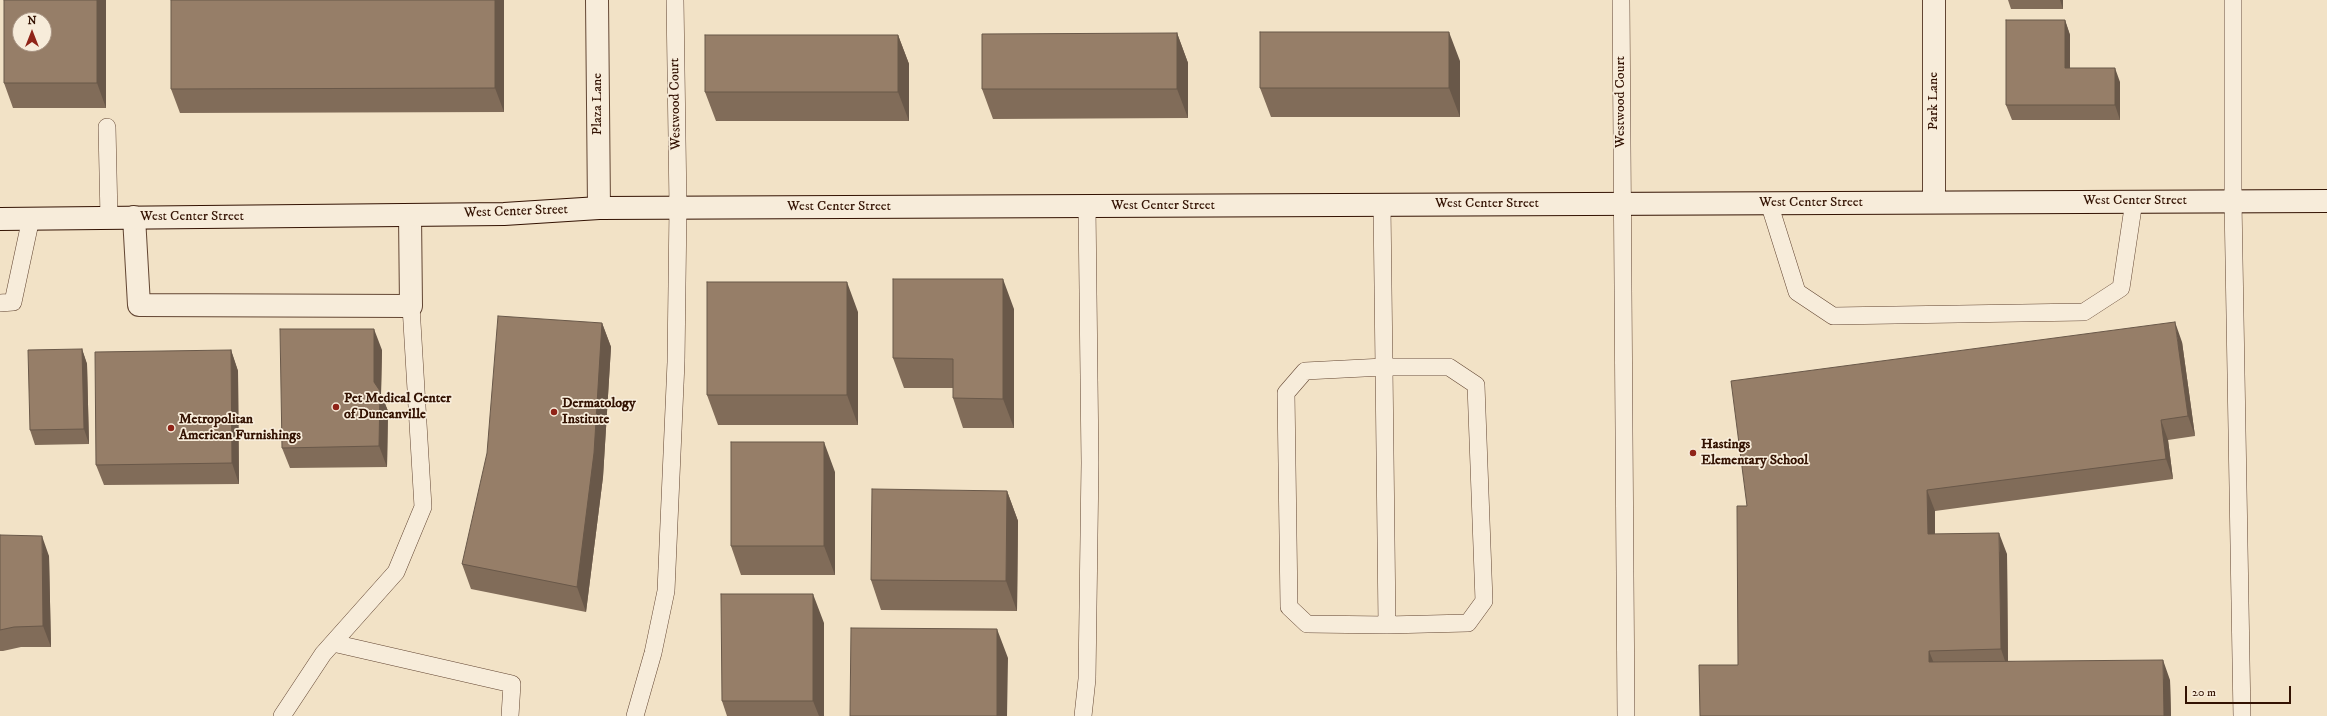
<!DOCTYPE html>
<style>
body{margin:0}
#map{position:relative;width:2327px;height:716px;overflow:hidden;background:#f2e2c6;font-family:"IM FELL DW Pica",serif}
canvas{display:block}
.north{position:absolute;left:12px;top:12px;width:40px;height:40px;box-sizing:border-box;background:#f7ecda;border:1px solid #a99584;border-radius:50%;rotate:0deg;font-size:11px;font-weight:700;line-height:16px;text-align:center;color:#331202}
.north::after{content:'';display:block;margin:auto;width:14px;height:18px;background:#8f2418;clip-path:polygon(50% 0,100% 100%,50% 72%,0 100%)}
.scale{position:absolute;left:2185px;top:686px;width:106px;height:18px;box-sizing:border-box;border:2px solid #331202;border-top:0;padding-left:5px;font-size:12px;line-height:14px;white-space:nowrap;color:#331202;-webkit-text-stroke:3px #f7ecda;paint-order:stroke}
</style>
<div id="map">
<canvas width="2327" height="716"></canvas>
<div class="north">N</div>
<div class="scale">20 m</div>
</div>
<script>
const ctx = document.querySelector('canvas').getContext('2d');
ctx.lineJoin = 'round';
function toPath(rows) {
  const path = new Path2D();
  for (const r of rows) {
    path.moveTo(r[0], r[1]);
    for (let i = 2; i < r.length; i += 2) path.lineTo(r[i], r[i + 1]);
  }
  return path;
}
function strokePath(path, color, width, dash) {
  ctx.strokeStyle = color;
  ctx.lineWidth = width;
  ctx.lineCap = dash ? 'butt' : 'round';
  ctx.setLineDash(dash || []);
  ctx.stroke(path);
}
function paint(path, color) {
  ctx.fillStyle = color;
  ctx.fill(path, 'evenodd');
}
function write(font, color, halo, rows, align = 'center') {
  ctx.font = font + ' "IM FELL DW Pica",serif';
  ctx.lineWidth = 3.5;
  ctx.setLineDash([]);
  ctx.textBaseline = 'middle';
  ctx.strokeStyle = halo;
  ctx.fillStyle = color;
  for (const [text, x, y, turn = 0] of rows) {
    ctx.save();
    ctx.translate(x, y);
    ctx.rotate((+turn || 0) * Math.PI / 180);
    ctx.textAlign = isNaN(turn) ? turn : align;
    if (halo) ctx.strokeText(text, 0, 0);
    ctx.fillText(text, 0, 0);
    ctx.restore();
  }
}
const lane = toPath([
 [1621,0,1626,716],
 [2233,0,2233,201,2242,716],
 [107,127,109,218],
 [1769,203,1797,292,1833,316,2084,312,2121,288,2134,201],
 [1382,205,1384,367,1387,625,1468,623,1484,601,1476,385,1449,367,1384,367,1305,371,1286,393,1289,607,1307,624,1387,625],
 [0,303,13,302,31,218],
 [333,643,512,684,510,716],
 [282,716,323,654,396,572,423,507,411,306],
 [635,716,653,653,666,591,676,362,678,207,675,0],
 [1083,716,1087,679,1090,463,1087,206]
]);
const street = toPath([
 [597,0,599,208],
 [1934,0,1934,202],
 [134,217,139,305,411,306,410,215]
]);
const secondary = toPath([
 [0,219,504,214,599,208,2327,201]
]);
strokePath(lane, '#634633', 18);
strokePath(street, '#634633', 24);
strokePath(secondary, '#331202', 24);
strokePath(lane, '#f7ecda', 17);
strokePath(street, '#f7ecda', 22);
strokePath(secondary, '#f7ecda', 22);
paint(toPath([
 [106,0,106,108,13,108,4,83],
 [504,0,504,112,180,113,171,89],
 [2008,0,2063,0,2063,9,2011,9],
 [2065,20,2070,35,2070,68,2120,82,2120,120,2012,120,2006,105],
 [1177,33,1188,63,1188,118,993,119,982,89],
 [898,35,909,64,909,121,716,121,705,92],
 [1460,61,1460,117,1271,117,1260,88],
 [1014,309,1014,428,963,428,953,398,953,388,904,388,893,358],
 [858,312,858,425,718,425,707,395],
 [602,323,611,347,603,477,586,612,471,589,462,564],
 [2182,342,2195,436,2168,440,2173,479,1935,511,1935,534,2007,554,2008,661,2170,680,2171,716,1700,716,1738,665,1747,506],
 [82,349,87,364,89,444,35,445,30,430],
 [231,350,238,371,239,484,104,485,96,465],
 [382,350,381,394,388,411,387,467,290,468,282,448],
 [835,472,835,575,741,575,731,546],
 [1007,491,1018,521,1017,611,881,610,871,580],
 [0,535,49,556,51,647,21,647,3,651,0,651],
 [824,623,824,716,727,716,722,701]
]), '#816c59');
paint(toPath([
 [97,0,106,0,106,108,97,83],
 [495,0,504,0,504,112,495,88],
 [2060,0,2063,0,2063,9],
 [2065,20,2070,35,2070,82,2065,68],
 [1449,32,1460,61,1460,117,1449,88],
 [1177,33,1188,63,1188,118,1177,89],
 [898,35,909,64,909,121,898,92],
 [2115,68,2120,82,2120,120,2115,105],
 [1003,279,1014,309,1014,428,1003,399],
 [847,282,858,312,858,425,847,395],
 [2175,322,2182,342,2195,436,2188,416],
 [602,323,611,347,603,477,586,612,577,587],
 [374,329,382,350,381,394,388,411,387,467,379,446,374,382],
 [82,349,87,364,89,444,84,429],
 [231,350,238,371,239,484,232,463],
 [2161,420,2168,440,2173,479,2166,459],
 [824,442,835,472,835,575,824,546],
 [1927,490,1935,511,1935,554,1928,534],
 [1007,491,1018,521,1017,611,1006,581],
 [1999,533,2007,554,2008,670,2001,649],
 [42,536,49,556,51,647,43,626],
 [813,594,824,623,824,716,819,716,813,701],
 [997,629,1008,658,1007,716,997,716],
 [1929,651,1937,671,1929,662],
 [2163,660,2170,680,2171,716,2164,716]
]), '#695849');
const building = toPath([
 [4,0,97,0,97,83,4,83,4,0],
 [20,20,44,20,44,44,20,44,20,20],
 [171,0,495,0,495,88,171,89,171,0],
 [2006,20,2065,20,2065,68,2115,68,2115,105,2006,105,2006,20],
 [1260,32,1449,32,1449,88,1260,88,1260,32],
 [1177,33,1177,89,982,89,982,34,1177,33],
 [705,35,898,35,898,92,705,92,705,35],
 [893,279,1003,279,1003,399,953,398,953,359,893,358,893,279],
 [707,282,847,282,847,395,707,395,707,282],
 [498,316,602,323,594,453,577,587,462,564,487,453,498,316],
 [2175,322,2188,416,2161,420,2166,459,1927,490,1928,534,1999,533,2001,649,1929,651,1929,662,2163,660,2164,716,1700,716,1699,665,1738,665,1737,506,1747,506,1731,381,2175,322],
 [280,329,374,329,374,382,380,391,379,446,282,448,280,329],
 [82,349,84,429,30,430,28,350,82,349],
 [231,350,232,463,96,465,95,352,231,350],
 [731,442,824,442,824,546,731,546,731,442],
 [872,489,1007,491,1006,581,871,580,872,489],
 [0,535,42,536,43,626,14,627,0,630,0,535],
 [721,594,813,594,813,701,722,701,721,594],
 [851,628,997,629,997,716,850,716,851,628]
]);
paint(building, '#967e68');
strokePath(building, '#695849', 1);
for (const [x, y, r, color] of [
 [336,407,4,"#8f2418"],
 [554,412,4,"#8f2418"],
 [171,428,4,"#8f2418"],
 [1693,453,4,"#8f2418"]
]) {
  const dot = new Path2D();
  dot.arc(x, y, r, 0, 2 * Math.PI);
  ctx.fillStyle = color;
  ctx.fill(dot);
  strokePath(dot, '#f7ecda', 1.5);
}
write('14px', '#331202', '#f7ecda', [
 ["Park Lane",1934,101,-90],
 ["Westwood Court",1621,102,-90],
 ["Plaza Lane",598,104,-90],
 ["Westwood Court",676,104,-91],
 ["West Center Street",2135,201],
 ["West Center Street",1811,203],
 ["West Center Street",1487,204],
 ["West Center Street",1163,206],
 ["West Center Street",839,207],
 ["West Center Street",516,212,-2],
 ["West Center Street",192,217]
]);
write('bold 14px', '#331202', '#f7ecda', [
 ["Pet Medical Center",344,399],
 ["of Duncanville",344,415],
 ["Dermatology",562,404],
 ["Institute",562,420],
 ["Metropolitan",179,420],
 ["American Furnishings",179,436],
 ["Hastings",1701,445],
 ["Elementary School",1701,461]
], 'left');
</script>
